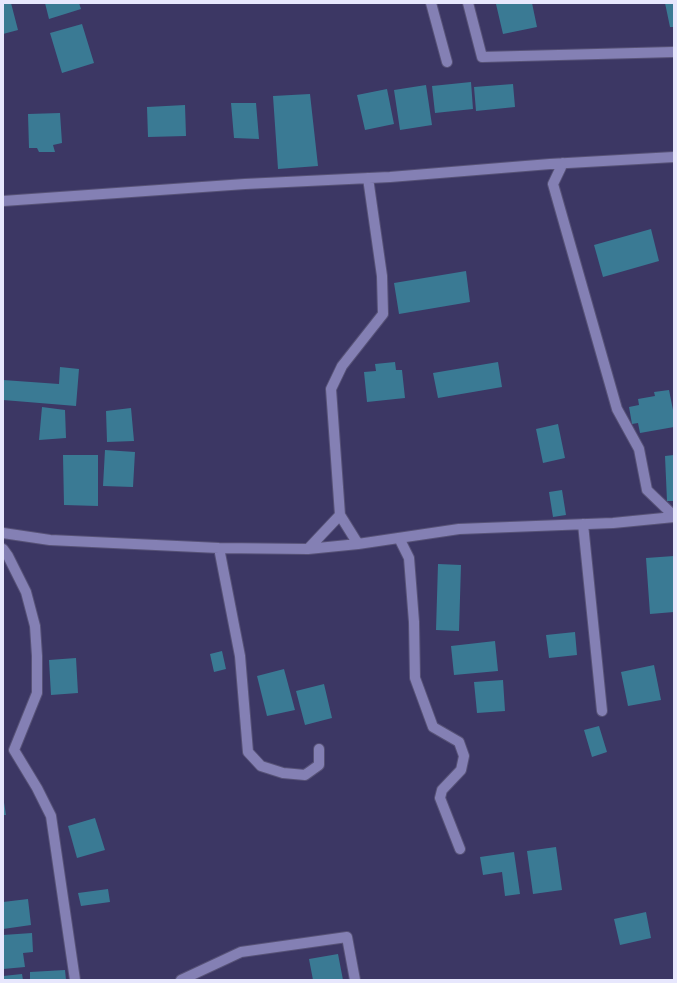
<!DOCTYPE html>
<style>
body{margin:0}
#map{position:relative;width:677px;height:983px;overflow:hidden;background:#3c3764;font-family:Barlow,sans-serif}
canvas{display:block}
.frame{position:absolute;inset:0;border:4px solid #e7e7fd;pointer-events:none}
</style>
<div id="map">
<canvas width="677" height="983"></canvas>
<div class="frame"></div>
</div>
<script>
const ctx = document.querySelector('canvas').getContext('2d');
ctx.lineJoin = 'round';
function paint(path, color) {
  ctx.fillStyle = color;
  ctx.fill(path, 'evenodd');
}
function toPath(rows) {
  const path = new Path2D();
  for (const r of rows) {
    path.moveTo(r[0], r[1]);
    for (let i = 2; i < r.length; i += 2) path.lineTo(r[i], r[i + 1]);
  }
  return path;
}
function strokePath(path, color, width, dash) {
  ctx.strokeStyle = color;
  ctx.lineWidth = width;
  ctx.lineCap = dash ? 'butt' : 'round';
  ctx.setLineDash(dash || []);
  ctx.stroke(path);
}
paint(toPath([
 [3,3,11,3,18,30,3,34],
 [45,3,79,3,81,9,49,19],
 [532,3,537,27,503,34,496,4],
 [665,3,674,3,674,27,670,27],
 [82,24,94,63,62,73,50,33],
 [471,82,473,109,435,113,432,86],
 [513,84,515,107,476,111,474,87],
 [426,85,432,125,400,130,394,90],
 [387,89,394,124,365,130,357,95],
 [310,94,318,166,278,169,273,96],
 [231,103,256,103,259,139,234,138],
 [185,105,186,136,148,137,147,107],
 [60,113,62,143,53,145,55,152,39,152,37,148,29,148,28,114],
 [651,229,659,261,603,277,594,245],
 [466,271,470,302,399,314,394,283],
 [395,362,396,370,402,370,405,398,367,402,364,372,376,371,375,364],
 [498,362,502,387,438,398,433,373],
 [60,367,79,369,76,406,3,400,3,380,59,384],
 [669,390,674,415,674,427,640,433,638,423,632,424,629,407,639,405,638,399,655,396,654,392],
 [42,407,65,410,66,438,39,440],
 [131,408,134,441,107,442,106,411],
 [558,424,565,458,543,463,536,429],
 [105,450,135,452,133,487,103,486],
 [63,455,98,455,98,506,64,505],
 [674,455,674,501,667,501,665,456],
 [562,490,566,515,553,517,549,492],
 [674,556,674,612,650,614,646,558],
 [438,564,461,565,459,631,436,630],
 [575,632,577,655,549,658,546,635],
 [495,641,498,671,454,675,451,646],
 [222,651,226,669,214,672,210,654],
 [76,658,78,693,51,695,49,660],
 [654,665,661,700,628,706,621,672],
 [284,669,295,710,267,716,257,676],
 [503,680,505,711,477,713,474,682],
 [324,684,332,718,305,725,296,691],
 [599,726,607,752,592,757,584,730],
 [3,796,6,815,3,815],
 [95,818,105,850,77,858,68,826],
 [556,847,562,890,533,894,527,851],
 [514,852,520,894,505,896,502,872,483,875,480,857],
 [108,889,110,902,81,906,78,893],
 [28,899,31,925,3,929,3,902],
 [646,912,651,938,620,945,614,919],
 [32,933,33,952,23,953,25,967,3,969,3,935],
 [338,954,343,980,313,980,309,959],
 [65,970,66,980,30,980,30,972],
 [22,974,23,980,3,980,3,976]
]), '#3a7a94');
const minor = toPath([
 [431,3,447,62],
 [468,3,482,57,674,52],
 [563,163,553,184,617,409,639,449,647,490,674,516],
 [3,201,245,184,390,177,550,164,674,157],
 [583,524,602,711],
 [3,533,50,540,219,548,308,549,358,544,459,529,613,523,674,517],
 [399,538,409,558,414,622,415,678,433,727,459,742,464,756,461,770,442,790,440,798,460,849],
 [358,544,340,515,331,389,342,366,383,314,382,276,368,178],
 [219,548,240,656,248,752,261,766,283,773,305,775,319,765,319,749],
 [3,549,8,556,26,592,35,626,37,656,37,693,14,750,37,788,51,816,75,980],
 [308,549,340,515],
 [181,980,241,952,347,937,355,980]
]);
strokePath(minor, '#575277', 12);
strokePath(minor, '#8480b4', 10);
</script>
